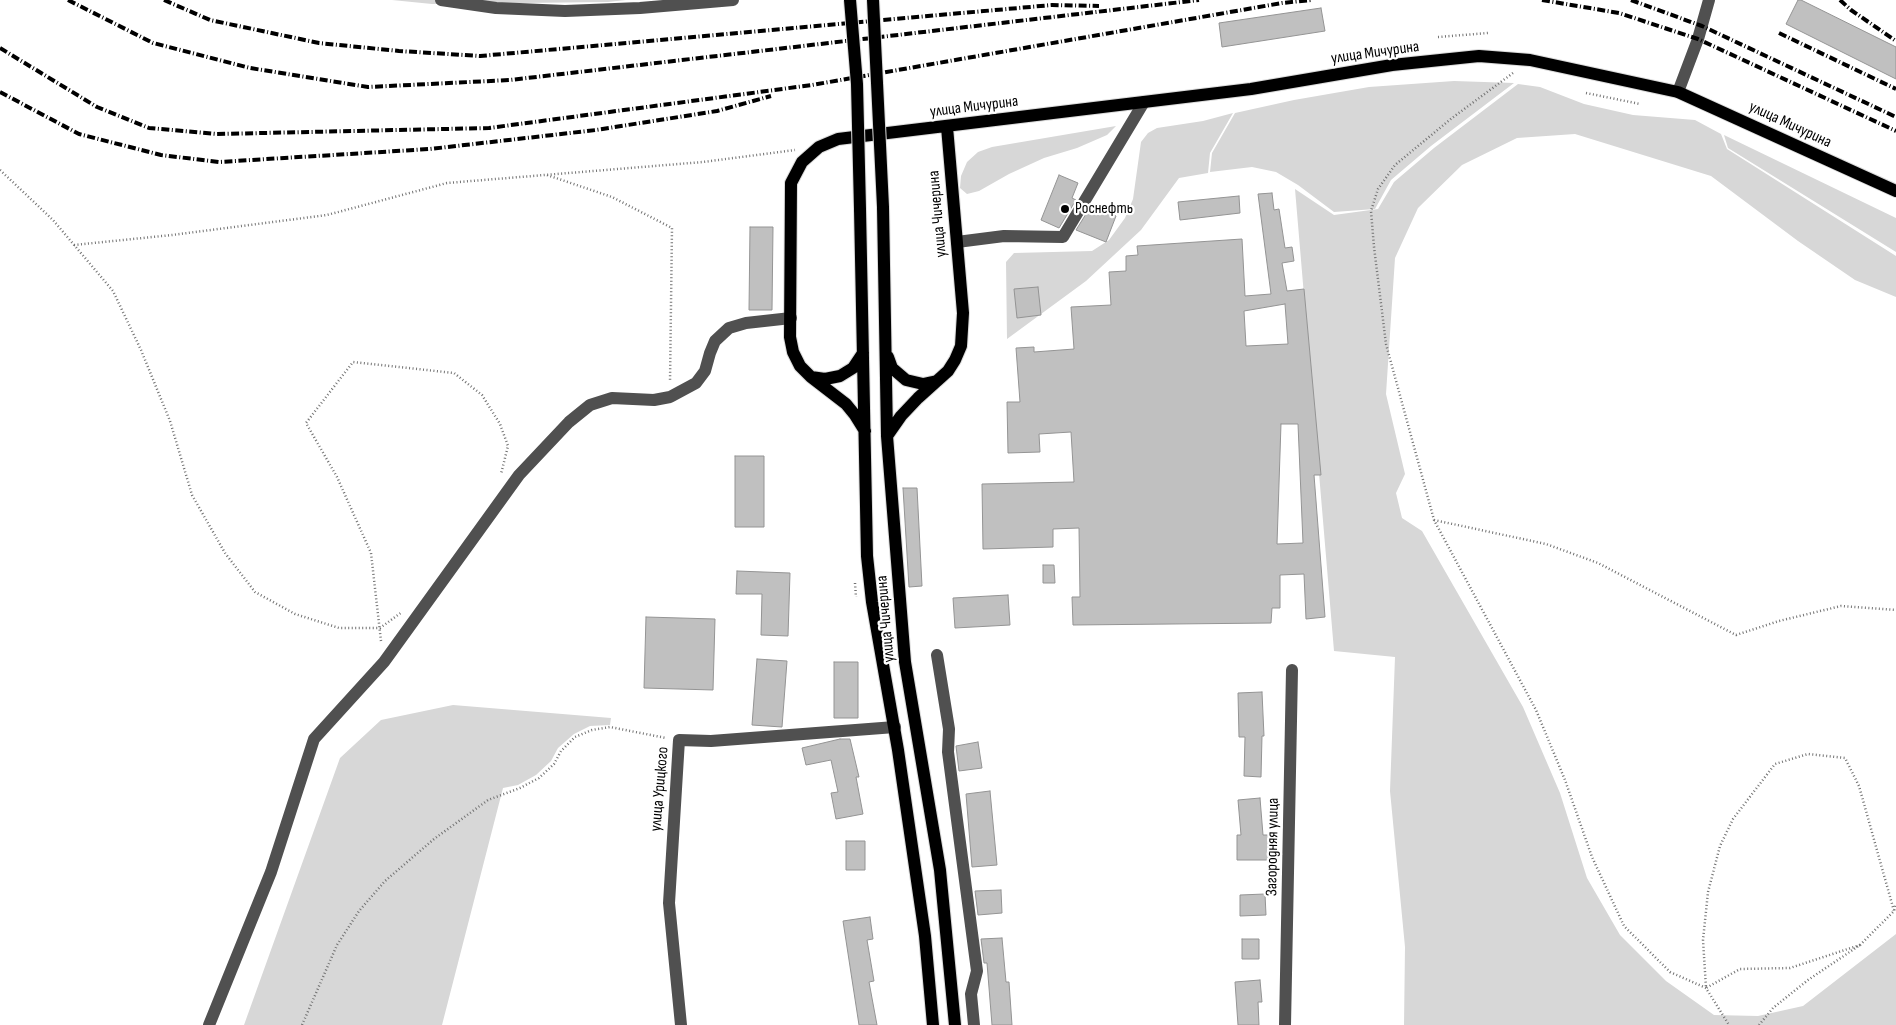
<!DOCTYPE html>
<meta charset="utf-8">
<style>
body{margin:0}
canvas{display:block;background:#fff}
</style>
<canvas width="1896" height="1025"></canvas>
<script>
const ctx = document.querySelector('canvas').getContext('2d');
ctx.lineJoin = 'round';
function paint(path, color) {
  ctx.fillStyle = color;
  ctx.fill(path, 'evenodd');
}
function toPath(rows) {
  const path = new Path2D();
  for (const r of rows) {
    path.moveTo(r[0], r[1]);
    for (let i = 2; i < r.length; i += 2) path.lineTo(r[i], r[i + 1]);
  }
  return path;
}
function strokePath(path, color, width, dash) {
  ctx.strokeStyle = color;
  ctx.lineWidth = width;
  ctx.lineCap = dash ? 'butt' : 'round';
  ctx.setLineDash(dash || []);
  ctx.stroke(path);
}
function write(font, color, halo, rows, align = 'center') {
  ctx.font = font + ' "Sofia Sans Condensed",sans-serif';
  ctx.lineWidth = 4.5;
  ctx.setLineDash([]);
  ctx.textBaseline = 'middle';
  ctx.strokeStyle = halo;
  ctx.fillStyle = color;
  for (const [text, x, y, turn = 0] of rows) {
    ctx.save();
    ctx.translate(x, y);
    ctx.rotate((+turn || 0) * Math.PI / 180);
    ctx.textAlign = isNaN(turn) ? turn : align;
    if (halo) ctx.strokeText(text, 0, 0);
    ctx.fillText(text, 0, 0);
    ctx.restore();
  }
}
paint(toPath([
 [392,0,626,0,608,2,432,4],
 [1454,81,1514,83,1431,146,1391,180,1375,209,1334,212,1298,185,1276,172,1252,167,1210,172,1212,153,1235,113,1294,100,1369,87],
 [1518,84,1540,87,1584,104,1633,115,1695,120,1721,134,1727,149,1896,256,1896,297,1855,280,1798,241,1711,176,1575,134,1517,138,1462,165,1418,208,1395,258,1386,394,1405,474,1396,493,1402,518,1422,531,1523,707,1560,793,1587,878,1620,935,1666,981,1714,1015,1758,1016,1803,1006,1896,934,1896,1025,1404,1025,1405,947,1390,791,1395,657,1334,651,1295,189,1334,215,1378,209,1394,182,1434,148],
 [1233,113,1210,153,1208,173,1179,178,1141,230,1086,281,1007,339,1006,262,1014,253,1092,251,1109,240,1125,218,1133,199,1141,142,1148,133,1157,128,1203,121],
 [1116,126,1107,135,1077,148,1044,158,1009,174,979,191,967,194,960,188,961,176,967,162,978,152,992,147],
 [1724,135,1896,218,1896,252,1728,148],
 [453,705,611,718,610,725,590,726,574,734,558,748,551,761,536,775,518,785,503,788,442,1025,244,1025,340,758,381,720]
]), '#d7d7d7');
const building = toPath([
 [1798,0,1801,0,1896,47,1896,79,1786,24,1798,0],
 [1321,8,1325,31,1222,47,1219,23,1321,8],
 [1059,175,1078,183,1072,198,1076,200,1059,228,1041,220,1059,175],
 [1272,193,1274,210,1279,209,1285,248,1292,247,1294,261,1282,263,1287,291,1304,289,1321,475,1314,475,1325,617,1306,619,1304,574,1280,575,1280,608,1272,608,1271,623,1073,625,1072,597,1080,597,1079,528,1053,529,1053,547,983,549,982,484,1074,482,1071,432,1039,434,1040,452,1008,453,1007,402,1020,402,1016,348,1034,347,1034,352,1074,349,1071,307,1111,305,1109,272,1126,271,1126,256,1138,255,1137,246,1242,239,1245,296,1271,294,1258,194,1272,193],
 [1285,304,1288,344,1246,346,1244,311,1285,304],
 [1281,424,1298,424,1303,543,1277,544,1281,424],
 [1239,196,1240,213,1180,220,1178,202,1239,196],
 [1091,206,1116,216,1106,242,1076,230,1091,206],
 [750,227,773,227,772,310,749,310,750,227],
 [1038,287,1041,315,1017,318,1014,289,1038,287],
 [735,456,764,456,764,527,735,527,735,456],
 [903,488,917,488,922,586,909,587,903,488],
 [1043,565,1054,565,1055,583,1043,583,1043,565],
 [737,571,790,573,788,636,761,635,762,594,736,594,737,571],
 [1008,595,1010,625,955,628,953,598,1008,595],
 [646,617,715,619,713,690,644,688,646,617],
 [757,659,787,661,782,727,752,725,757,659],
 [834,662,858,662,858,718,834,718,834,662],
 [1262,692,1264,736,1262,736,1261,777,1244,776,1245,737,1239,737,1238,693,1262,692],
 [840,739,850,739,859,777,856,777,863,814,836,819,831,793,838,792,831,760,806,765,802,748,840,739],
 [978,742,982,768,959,771,956,746,978,742],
 [990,791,997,865,972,867,966,794,990,791],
 [1260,798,1263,835,1269,835,1269,860,1237,860,1237,835,1241,835,1238,800,1260,798],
 [846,841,865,841,865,870,846,870,846,841],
 [1001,890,1002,913,978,915,975,891,1001,890],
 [1265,894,1266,915,1240,916,1240,895,1265,894],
 [870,917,873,939,867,940,874,981,869,982,877,1025,859,1025,843,921,870,917],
 [1002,938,1006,982,1009,982,1012,1025,992,1025,987,963,984,963,981,939,1002,938],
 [1242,939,1259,939,1259,959,1242,959,1242,939],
 [1260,980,1262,1002,1258,1002,1259,1025,1238,1025,1235,982,1260,980]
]);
paint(building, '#c0c0c0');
strokePath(building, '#949494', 1);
const major = toPath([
 [883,207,887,436,905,662,940,870,955,1025],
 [860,209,867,556,872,602,898,750,925,936,933,1025],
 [888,357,892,368,906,380,923,384,937,381],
 [811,377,825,379,840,376,853,368,863,353],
 [865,431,855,415,846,404,811,377,800,366,793,352,790,337,791,183,802,162,819,147,838,139,1251,89,1392,65,1479,56,1530,60,1678,92,1896,191],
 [887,436,901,416,918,398,948,371,955,360,961,346,963,313,947,127]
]);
strokePath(major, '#dbdbdb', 14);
strokePath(toPath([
 [1438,37,1488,33],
 [1513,73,1452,118,1395,165,1378,189,1371,211,1374,247,1386,344,1434,520,1536,710,1565,780,1592,857,1624,926,1670,972,1706,988,1729,1025],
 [1586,93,1640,104],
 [0,170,53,220,113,291,141,350,170,421,192,495,225,553,255,592,295,614,339,628,380,628,402,612],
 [547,175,612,197,672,228,670,382],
 [74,245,172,235,327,215,447,183,703,162,795,150],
 [1434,520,1546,544,1598,563,1736,635,1779,621,1841,606,1896,610],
 [855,583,856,597],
 [381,641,371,553,337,477,306,423,353,362,454,373,482,395,500,424,508,446,501,474],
 [1860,945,1790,968,1740,969,1706,988,1703,940,1708,892,1720,846,1733,819,1775,764,1808,754,1845,758,1859,786,1894,911],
 [302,1025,337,945,359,911,385,881,434,839,488,800,520,788,539,778,554,764,561,751,575,737,592,730,610,727,666,738],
 [1759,1025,1773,1008,1808,980,1860,945,1894,911,1896,904]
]), '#727272', 2.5, [1, 2.5]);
strokePath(toPath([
 [441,0,496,8,565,11,640,8,733,0],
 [1678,92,1698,39,1709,0],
 [957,242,1004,236,1063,237,1144,102],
 [937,655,949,729,948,752,977,971,971,994,974,1025],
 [209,1025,271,872,314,739,384,662,519,475,569,422,590,405,612,398,654,400,670,397,696,383,705,371,710,353,715,341,729,328,746,323,791,318],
 [681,1025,669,903,679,740,711,741,895,727],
 [1285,1025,1292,670]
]), '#505050', 12);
strokePath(major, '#000', 12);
strokePath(toPath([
 [68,0,153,43,250,68,368,87,510,80,1199,0],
 [164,0,210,20,319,43,399,51,480,56,1052,5,1099,6],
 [1542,0,1619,13,1698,39,1896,131],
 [1631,0,1702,26,1896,117],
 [1840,0,1851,10,1896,41],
 [1779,33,1896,89],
 [0,48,97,107,149,128,217,134,489,128,812,85,1282,3,1311,0],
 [0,92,79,134,161,155,219,162,430,149,596,130,717,111,771,96]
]), '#000', 4, [8, 2.5, 1, 2.5]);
const majorBridge = toPath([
 [850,0,857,84,860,209],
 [873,0,883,207]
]);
strokePath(majorBridge, '#dbdbdb', 14, []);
strokePath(majorBridge, '#000', 12);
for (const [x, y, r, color] of [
 [1065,209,5,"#000"]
]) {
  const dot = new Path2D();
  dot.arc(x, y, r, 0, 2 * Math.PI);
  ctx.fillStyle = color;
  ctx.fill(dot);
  strokePath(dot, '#fff', 2);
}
write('16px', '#000', '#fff', [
 ["улица Мичурина",1375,53,-8],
 ["улица Мичурина",974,107,-7],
 ["улица Мичурина",1790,125,25],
 ["улица Чичерина",938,214,-95],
 ["улица Чичерина",886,619,-95],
 ["улица Урицкого",660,789,-85],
 ["Загородняя улица",1273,847,-89]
]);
write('16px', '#000', '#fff', [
 ["Роснефть",1075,209]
], 'left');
</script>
